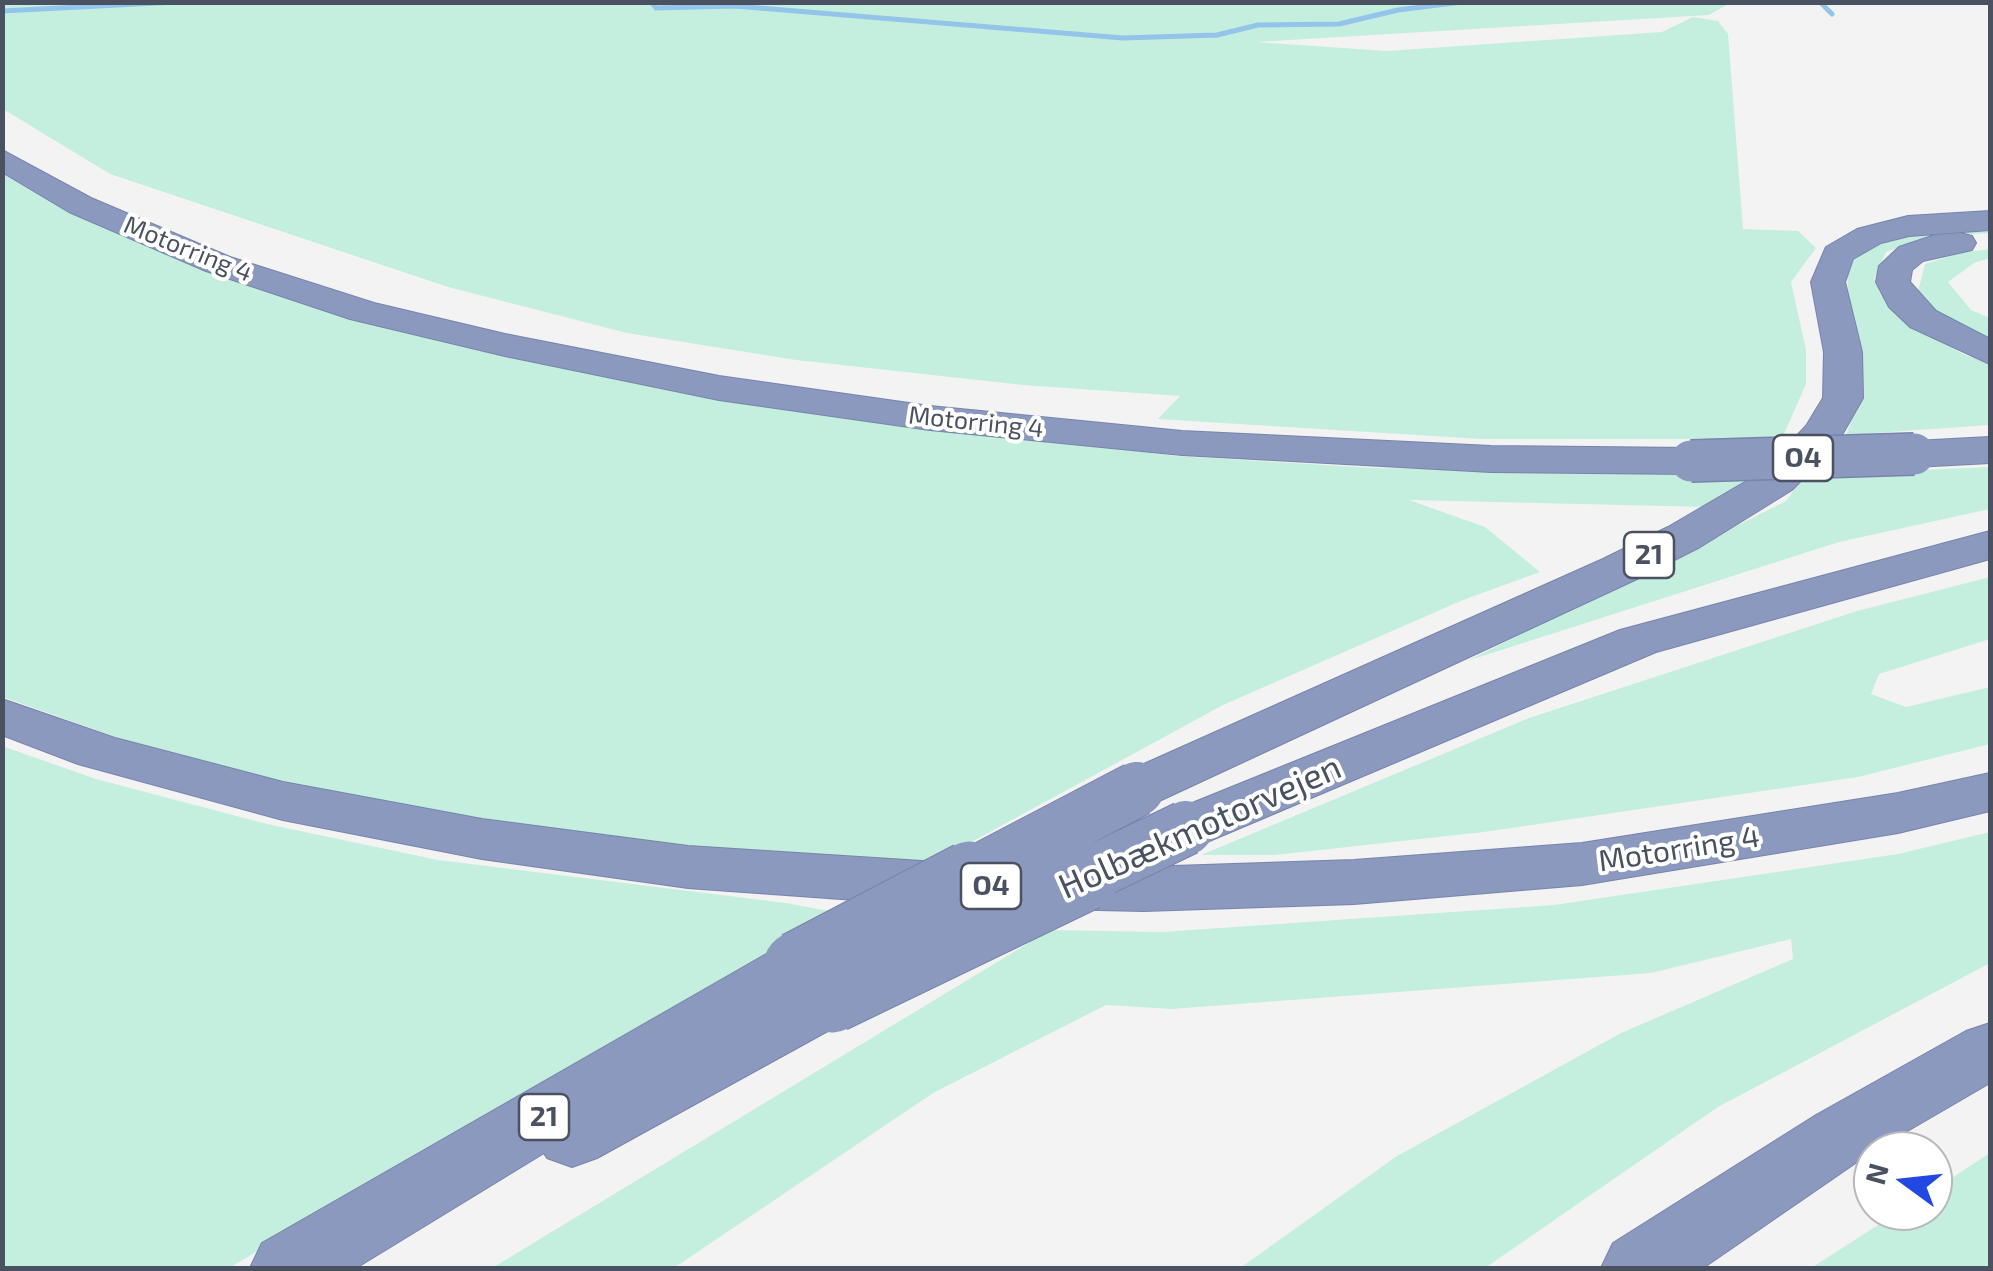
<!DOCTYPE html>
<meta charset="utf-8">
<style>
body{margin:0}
#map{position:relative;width:1993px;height:1271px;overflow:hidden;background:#f4f3f3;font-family:"Exo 2",sans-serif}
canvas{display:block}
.frame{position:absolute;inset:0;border:5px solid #4a5160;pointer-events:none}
.north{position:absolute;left:1853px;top:1131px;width:100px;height:100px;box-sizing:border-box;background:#fff;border:2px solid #b7b9bf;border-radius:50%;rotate:285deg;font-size:28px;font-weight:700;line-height:40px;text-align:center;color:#4a5160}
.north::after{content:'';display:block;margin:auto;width:35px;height:45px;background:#2148e0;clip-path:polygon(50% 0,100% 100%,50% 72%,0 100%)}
</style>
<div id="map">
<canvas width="1993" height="1271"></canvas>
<div class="frame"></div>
<div class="north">N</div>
</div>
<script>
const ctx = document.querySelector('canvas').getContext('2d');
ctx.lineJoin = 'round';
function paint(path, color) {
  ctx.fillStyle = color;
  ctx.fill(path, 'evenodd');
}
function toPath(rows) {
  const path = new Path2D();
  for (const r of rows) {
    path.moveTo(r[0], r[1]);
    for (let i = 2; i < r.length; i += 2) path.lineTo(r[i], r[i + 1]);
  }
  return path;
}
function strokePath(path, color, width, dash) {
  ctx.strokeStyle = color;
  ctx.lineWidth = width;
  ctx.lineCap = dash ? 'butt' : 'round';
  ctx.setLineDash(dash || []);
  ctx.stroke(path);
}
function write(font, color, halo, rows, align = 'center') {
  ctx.font = font + ' "Exo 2",sans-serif';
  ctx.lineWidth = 8;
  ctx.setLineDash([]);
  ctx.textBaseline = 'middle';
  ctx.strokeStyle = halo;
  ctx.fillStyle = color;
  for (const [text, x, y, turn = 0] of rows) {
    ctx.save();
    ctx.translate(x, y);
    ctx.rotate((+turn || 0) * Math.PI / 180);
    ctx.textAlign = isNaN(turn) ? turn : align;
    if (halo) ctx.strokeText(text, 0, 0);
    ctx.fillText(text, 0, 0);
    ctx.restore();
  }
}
paint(toPath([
 [2,3,1730,3,1709,15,1256,42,1387,51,1662,32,1693,17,1718,21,1728,34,1743,229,1798,231,1816,248,1791,282,1806,350,1806,384,1784,434,1755,439,1481,439,1158,419,1180,396,1023,385,796,360,627,333,448,287,110,174,3,109],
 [2,169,182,259,830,413,1176,456,1374,468,1757,474,1708,507,1409,500,1485,527,1540,572,1463,600,1223,705,922,869,610,842,327,793,133,743,3,697],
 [1990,227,1990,233,1924,238,1886,252,1874,279,1908,323,1965,355,1990,363,1990,425,1846,435,1858,402,1846,265,1880,239],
 [1990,249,1990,258,1974,263,1948,282,1971,310,1990,318,1990,341,1951,326,1917,295,1925,264,1960,253],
 [1990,467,1990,509,1839,542,1467,661,1786,501,1805,475],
 [1990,577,1990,639,1879,674,1871,694,1906,707,1990,687,1990,744,1858,777,1484,832,1275,855,1201,855,1529,718,1857,611],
 [2,746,96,779,267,824,438,860,786,903,840,913,494,1111,229,1268,3,1268],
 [1990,832,1990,963,1718,1107,1485,1268,1240,1268,1397,1156,1621,1033,1793,959,1791,939,1651,973,1172,1009,1106,1005,933,1093,674,1268,492,1268,1050,930,1162,932,1554,905,1898,854],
 [1990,1153,1990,1268,1811,1268,1900,1211,1933,1211,1933,1190]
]), '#c4efdf');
strokePath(toPath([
 [651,2,656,8,735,6,1123,38,1217,35,1258,25,1339,24,1398,10,1462,2],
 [1820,2,1832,14],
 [2,11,176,2]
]), '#93c4ea', 5);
const motorway = toPath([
 [2,150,91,198,230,257,374,303,505,334,719,376,930,406,1182,431,1491,446,1691,448,1706,452,1712,461,1706,470,1691,474,1491,472,1182,455,930,430,719,400,505,356,350,319,206,271,69,212,2,172,2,150],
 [1990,211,1990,230,1909,236,1881,243,1853,259,1845,282,1862,352,1863,398,1838,442,1792,490,1700,547,1637,579,1157,802,1137,808,1117,802,1109,789,1117,776,1603,559,1668,527,1762,472,1806,426,1823,398,1824,352,1811,282,1826,247,1857,229,1908,216,1990,211],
 [1960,233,1972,236,1976,243,1972,250,1923,261,1912,270,1910,282,1936,311,1990,339,1990,364,1910,327,1889,307,1876,282,1879,266,1899,247,1935,235,1960,233],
 [1990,437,1990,463,1914,467,1899,463,1893,454,1899,445,1914,441,1990,437],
 [1990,531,1990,559,1656,652,1207,842,1186,848,1165,842,1157,828,1165,814,1620,630,1990,531],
 [2,699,115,738,283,782,482,819,688,846,953,863,975,870,983,885,975,900,953,907,688,888,482,859,283,820,78,764,2,735,2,699],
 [1990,773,1990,811,1898,833,1582,885,1354,904,1144,911,1053,909,1031,902,1023,887,1031,872,1053,865,1144,867,1354,860,1582,843,1898,793,1990,773],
 [798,942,821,949,830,966,825,975,832,973,855,980,865,998,855,1016,597,1158,572,1167,547,1158,544,1153,356,1268,250,1268,262,1243,775,949,798,942],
 [1990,1023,1990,1083,1873,1151,1703,1268,1601,1268,1613,1243,1816,1115,1966,1031,1990,1023]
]);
strokePath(motorway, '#7784ab', 2);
paint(motorway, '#8c99bf');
const motorwayBridgeFar2 = toPath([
 [1691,461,1914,454]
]);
const motorwayBridgeFar1 = toPath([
 [965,879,1137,789],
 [1080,879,1186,828]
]);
const motorwayBridge = toPath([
 [798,966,970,876],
 [832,998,1085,876]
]);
strokePath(motorwayBridgeFar2, '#7784ab', 44, []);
strokePath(motorwayBridgeFar1, '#7784ab', 56, []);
strokePath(motorwayBridge, '#7784ab', 71, []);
strokePath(motorwayBridgeFar2, '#8c99bf', 41);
strokePath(motorwayBridgeFar1, '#8c99bf', 54);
strokePath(motorwayBridge, '#8c99bf', 69);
write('25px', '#4a5160', '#fff', [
 ["Motorring 4",188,249,22],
 ["Motorring 4",976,422,6]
]);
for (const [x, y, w] of [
 [1803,458,60],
 [1649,555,50],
 [991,886,60],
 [544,1117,50]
]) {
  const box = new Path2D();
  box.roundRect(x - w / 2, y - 23, w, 46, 8);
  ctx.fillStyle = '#fff';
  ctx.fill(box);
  strokePath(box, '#4a5160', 2.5);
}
write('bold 28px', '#4a5160', null, [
 ["O4",1803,458],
 ["21",1649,555],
 ["O4",991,886],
 ["21",544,1117]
]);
write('30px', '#4a5160', '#fff', [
 ["Motorring 4",1679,849,-9]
]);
write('35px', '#4a5160', '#fff', [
 ["Holbækmotorvejen",1200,827,-24]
]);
</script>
